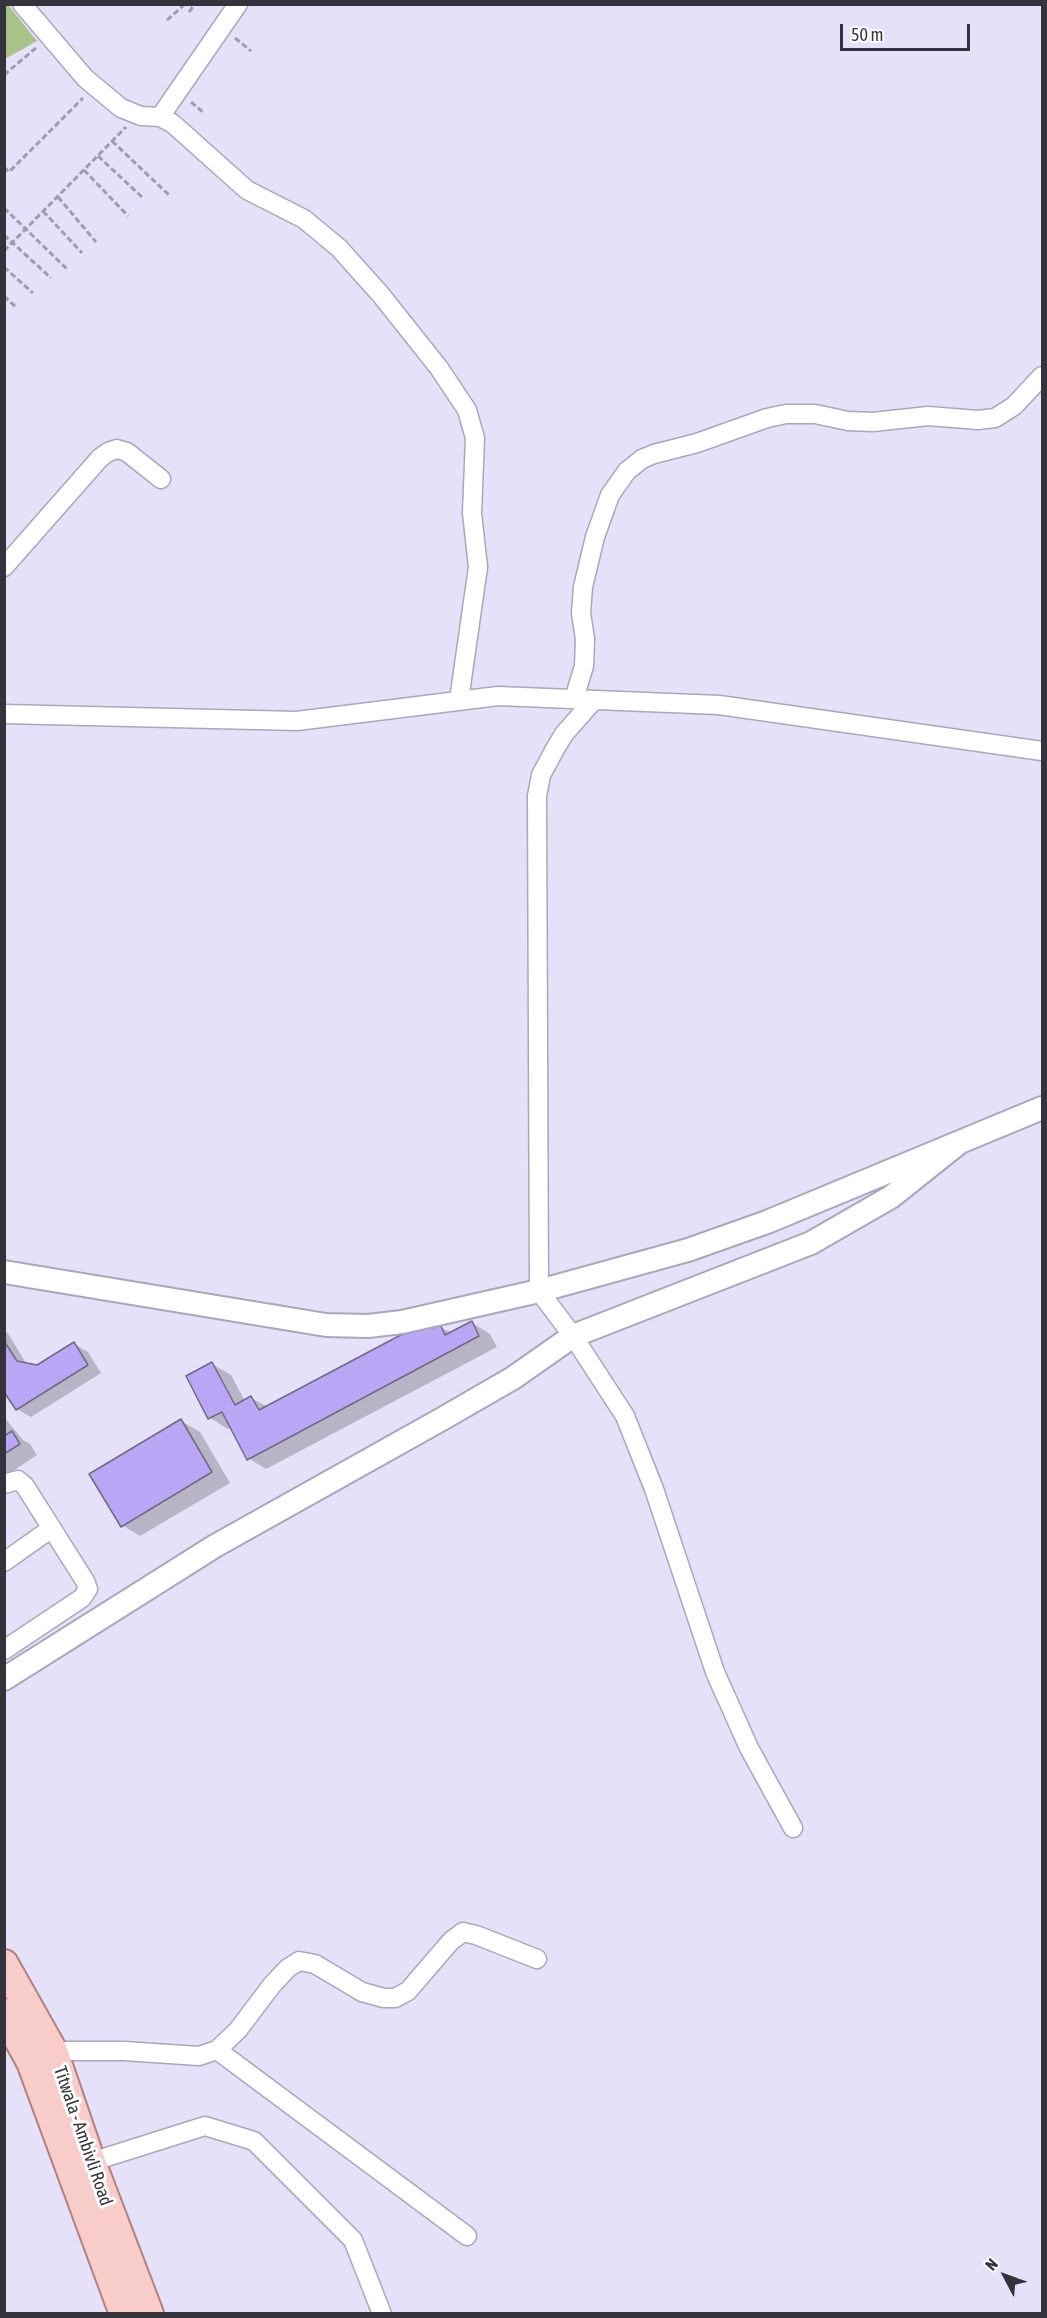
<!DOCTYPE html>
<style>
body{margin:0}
#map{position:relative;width:1047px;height:2318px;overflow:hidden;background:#e5e1f8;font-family:"Asap Condensed",sans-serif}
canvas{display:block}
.frame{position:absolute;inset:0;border:6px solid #34333c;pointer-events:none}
.north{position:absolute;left:975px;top:2246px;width:60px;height:60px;-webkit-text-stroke:4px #fff;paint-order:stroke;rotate:311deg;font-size:16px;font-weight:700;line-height:24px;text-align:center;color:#34333c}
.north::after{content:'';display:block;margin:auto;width:21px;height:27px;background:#34333c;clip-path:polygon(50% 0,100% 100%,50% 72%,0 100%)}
.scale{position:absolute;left:840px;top:24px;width:130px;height:27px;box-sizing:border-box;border:3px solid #34333c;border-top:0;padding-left:8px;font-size:18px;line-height:21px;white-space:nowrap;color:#34333c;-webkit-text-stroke:4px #fff;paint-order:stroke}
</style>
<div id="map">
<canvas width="1047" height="2318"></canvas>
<div class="frame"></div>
<div class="north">N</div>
<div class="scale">50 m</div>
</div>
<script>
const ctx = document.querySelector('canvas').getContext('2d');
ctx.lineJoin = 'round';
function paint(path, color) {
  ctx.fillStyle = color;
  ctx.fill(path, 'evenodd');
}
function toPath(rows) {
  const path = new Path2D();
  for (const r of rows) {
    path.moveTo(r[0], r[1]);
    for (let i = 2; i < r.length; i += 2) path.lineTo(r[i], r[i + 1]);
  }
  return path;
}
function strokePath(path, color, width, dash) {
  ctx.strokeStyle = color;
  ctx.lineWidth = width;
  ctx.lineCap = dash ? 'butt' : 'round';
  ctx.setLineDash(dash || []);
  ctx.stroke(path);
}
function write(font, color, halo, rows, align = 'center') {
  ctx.font = font + ' "Asap Condensed",sans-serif';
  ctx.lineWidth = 6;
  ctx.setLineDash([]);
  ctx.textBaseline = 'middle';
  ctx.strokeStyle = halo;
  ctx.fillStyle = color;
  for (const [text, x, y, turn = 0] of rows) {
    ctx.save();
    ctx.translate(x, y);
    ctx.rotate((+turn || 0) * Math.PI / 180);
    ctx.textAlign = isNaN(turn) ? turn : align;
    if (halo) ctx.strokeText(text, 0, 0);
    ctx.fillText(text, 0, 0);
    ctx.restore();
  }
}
paint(toPath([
 [5,4,8,5,37,41,5,59]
]), '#a8c287');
paint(toPath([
 [429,1322,452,1333,472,1323,490,1334,497,1347,266,1469,248,1458,231,1427,228,1429,210,1418,212,1364,231,1375,245,1401,251,1398,268,1407],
 [4,1331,8,1333,27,1365,37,1366,74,1344,88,1352,101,1373,31,1417,17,1409,4,1389],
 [4,1417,23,1440,30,1444,37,1455,4,1477],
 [181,1421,200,1432,230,1483,140,1536,122,1525]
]), '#0003');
const building = toPath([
 [429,1320,433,1328,440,1324,445,1335,472,1321,479,1336,247,1460,222,1412,208,1419,186,1376,212,1362,235,1405,251,1396,259,1410,429,1320],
 [4,1341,17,1361,37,1365,74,1342,88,1365,16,1410,4,1392,4,1341],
 [181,1419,212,1472,121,1527,89,1474,181,1419],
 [12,1431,20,1444,4,1454,4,1436,12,1431]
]);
paint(building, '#b9a7f5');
strokePath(building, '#6f6a7f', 1.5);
const minor = toPath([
 [22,4,85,78,121,108,141,116,160,117,172,123,247,190,304,219,339,248,381,295,439,368,467,410,475,438,472,513,478,567,459,700],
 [160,117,238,4],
 [4,567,100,458,108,452,117,449,127,452,161,479],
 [574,699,584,666,585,639,581,613,583,587,595,537,610,495,627,471,642,459,654,454,697,443,767,418,786,414,815,414,848,421,873,422,928,416,978,420,995,418,1014,406,1042,376],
 [594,700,564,734,555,749,541,775,537,796,539,1291,573,1336,625,1416,654,1489,715,1672,749,1748,793,1828],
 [4,714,297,721,498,696,719,705,1042,751],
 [4,1484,18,1480,25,1486,85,1581,88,1589,82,1598,4,1650],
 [4,1562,52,1528],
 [217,2050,467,2236],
 [46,2054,53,2051,124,2051,199,2056,217,2050,238,2030,272,1985,288,1968,299,1961,315,1964,362,1992,384,1998,395,1998,408,1991,451,1941,463,1932,476,1935,537,1959],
 [91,2162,205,2126,254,2141,353,2240,382,2314]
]);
const tertiary = toPath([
 [4,1272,326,1325,368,1326,402,1322,539,1291,688,1250,767,1222,1042,1108],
 [4,1679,215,1546,442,1419,513,1378,573,1336,811,1243,891,1197,960,1142]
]);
const primary = toPath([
 [4,1964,53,2051,91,2162,149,2314],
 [4,2013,31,2062,124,2314]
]);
strokePath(minor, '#aaa6bc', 21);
strokePath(tertiary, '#aaa6bc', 26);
strokePath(primary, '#b18080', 32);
strokePath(toPath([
 [189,12,195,4],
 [167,20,184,5],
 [235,38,251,51],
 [4,75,37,47],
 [191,102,204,113],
 [112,141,169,195],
 [98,156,143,198],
 [4,167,9,172,83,98],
 [84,170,128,216],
 [58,197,96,242],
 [4,208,67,269],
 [43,211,82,253],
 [4,235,51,278],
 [4,251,126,127],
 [4,267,33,293],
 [4,296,16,307]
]), '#9f9cad', 3, [6, 3]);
strokePath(minor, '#fff', 18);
strokePath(tertiary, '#fff', 22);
strokePath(primary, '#f8ccc8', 28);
write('18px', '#34333c', '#fff', [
 ["Titwala - Ambivli Road",83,2136,71]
]);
</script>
